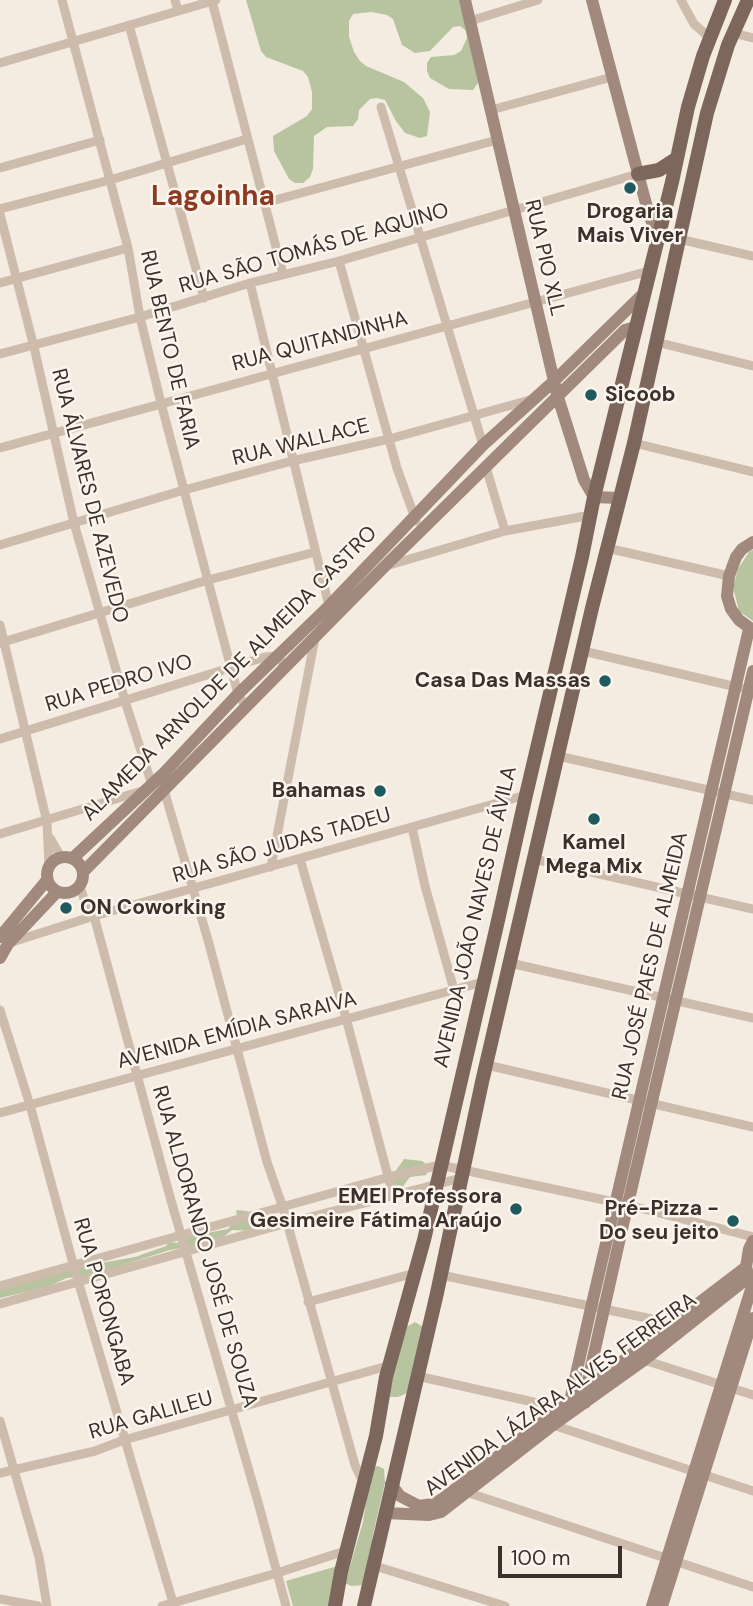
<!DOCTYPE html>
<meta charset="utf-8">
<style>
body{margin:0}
#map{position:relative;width:753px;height:1606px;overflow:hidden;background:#f4ebe1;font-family:"DM Sans",sans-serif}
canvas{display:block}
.scale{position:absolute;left:498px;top:1546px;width:124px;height:32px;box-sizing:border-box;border:4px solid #3b302b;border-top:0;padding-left:9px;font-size:21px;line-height:24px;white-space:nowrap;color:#3b302b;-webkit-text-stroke:5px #fbf5ee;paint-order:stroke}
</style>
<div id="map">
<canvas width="753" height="1606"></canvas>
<div class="scale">100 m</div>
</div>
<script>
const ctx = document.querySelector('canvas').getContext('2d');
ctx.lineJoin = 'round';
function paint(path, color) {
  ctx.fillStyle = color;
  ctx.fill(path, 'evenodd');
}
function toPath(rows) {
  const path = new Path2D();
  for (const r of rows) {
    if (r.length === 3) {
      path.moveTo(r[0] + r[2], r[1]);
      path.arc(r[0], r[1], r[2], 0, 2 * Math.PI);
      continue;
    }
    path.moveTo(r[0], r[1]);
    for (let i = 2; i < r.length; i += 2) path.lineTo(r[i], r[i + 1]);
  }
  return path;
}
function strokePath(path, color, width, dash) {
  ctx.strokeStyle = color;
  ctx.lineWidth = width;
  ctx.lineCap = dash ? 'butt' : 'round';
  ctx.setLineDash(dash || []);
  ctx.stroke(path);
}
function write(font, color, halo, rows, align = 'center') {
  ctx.font = font + ' "DM Sans",sans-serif';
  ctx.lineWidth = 5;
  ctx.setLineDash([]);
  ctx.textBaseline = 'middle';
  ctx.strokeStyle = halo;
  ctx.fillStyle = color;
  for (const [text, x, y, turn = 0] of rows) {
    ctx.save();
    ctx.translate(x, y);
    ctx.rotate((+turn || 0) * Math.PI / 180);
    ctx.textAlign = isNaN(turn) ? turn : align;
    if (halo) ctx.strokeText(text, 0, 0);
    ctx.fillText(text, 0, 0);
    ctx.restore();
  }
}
paint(toPath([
 [246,0,459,0,479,76,478,83,473,90,449,89,430,78,427,71,427,63,431,57,454,55,461,51,467,38,466,31,460,26,453,27,430,51,415,53,402,45,393,19,387,15,371,12,353,14,349,21,349,37,354,52,360,61,366,66,404,82,423,98,430,112,427,136,420,138,405,133,396,121,385,100,377,98,370,99,359,110,358,119,353,126,327,127,314,136,313,169,310,177,303,183,295,183,289,179,274,151,273,136,307,116,312,109,312,92,308,77,303,71,266,57,261,51],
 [753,550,753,621,739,611,733,587,738,569,749,552],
 [404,1159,422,1161,428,1166,427,1173,426,1175,410,1177,401,1189,396,1190,392,1186,395,1172],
 [236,1210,247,1211,255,1218,270,1218,272,1225,255,1231,232,1230,216,1243,170,1250,88,1276,67,1278,47,1287,0,1298,0,1290,67,1269,135,1257,166,1246,169,1242,177,1243,185,1237,228,1229,233,1223,238,1224],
 [415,1322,425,1328,407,1393,398,1397,391,1397,388,1395,406,1327],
 [378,1466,384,1469,385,1483,373,1534,371,1555,365,1585,351,1586,345,1583,363,1522,371,1468],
 [341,1565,332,1606,293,1606,286,1581]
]), '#b8c4a0');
strokePath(toPath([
 [62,0,128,248,140,317,161,403,231,668,238,694,246,707],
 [175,0,178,11],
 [681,0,694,24,710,38],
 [212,1,283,274],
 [470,21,538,0],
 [129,25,204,298],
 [733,33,753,38],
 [0,63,216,0],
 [381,107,483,445],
 [491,110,612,77],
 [0,168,100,140],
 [264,203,497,140],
 [0,209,110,180,247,139],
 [0,214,34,347,74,523,125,701,152,785],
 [679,239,753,256],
 [339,261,397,468,416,521],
 [0,283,128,248],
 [250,283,329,606],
 [656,342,753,366],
 [0,354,140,317,250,283,339,261,638,174],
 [634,443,753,472],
 [0,448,649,271],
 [486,467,505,531],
 [0,545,184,490,292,461,389,439,530,400],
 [607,548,729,576],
 [386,566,505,531,591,515],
 [0,625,47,822,49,866],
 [0,643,208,580,315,552],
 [583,651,741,688],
 [0,739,265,657,276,656,286,666],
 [558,756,753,800],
 [164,790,208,940,267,1162,283,1208,355,1465,363,1482],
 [412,827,425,886,454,990],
 [0,834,142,791],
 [50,838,61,857],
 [300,859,346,1018,393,1195],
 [534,859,753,909],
 [271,867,315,638],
 [80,886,84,899,94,916,170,1197,258,1502,286,1606],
 [9,943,94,916,526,795],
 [510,963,753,1018],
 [0,1010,30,1105,74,1267,174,1606],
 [487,1065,753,1127],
 [0,1113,483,982],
 [441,1275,671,1323],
 [0,1286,389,1177,440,1165,628,1205,753,1237],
 [308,1302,415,1273],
 [0,1304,287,1223,461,1178],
 [644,1360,753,1395],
 [417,1376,560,1408],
 [0,1421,39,1557,47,1606],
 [553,1425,753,1491],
 [0,1473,95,1451,124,1440,391,1365],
 [463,1491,753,1587],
 [375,1566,505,1606],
 [0,1599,38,1606],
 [162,1606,277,1573,348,1550]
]), '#cdbbac', 9);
strokePath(toPath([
 [465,0,557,394,584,480,594,497,618,498],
 [592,0,649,215,658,236,679,239],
 [753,542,742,549,736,557,729,576,727,596,731,609,739,620,753,630],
 [65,875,18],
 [73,858,163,774,238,694,329,606,483,445,553,382,643,294],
 [83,872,384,567,625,330,635,327],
 [0,937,47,880],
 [0,958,8,944,57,892],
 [748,1274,746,1267,749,1249,753,1241],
 [585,1403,586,1389,622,1229,753,671],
 [569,1413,570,1401,591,1308,749,629],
 [391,1484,400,1496,419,1506,433,1504,442,1499,746,1267],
 [385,1513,429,1515,441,1512,553,1425,644,1360,749,1277],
 [652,1606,753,1283],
 [662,1606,753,1318]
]), '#a18a7d', 12);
strokePath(toPath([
 [638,174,659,170,676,159],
 [335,1606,341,1572,376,1436,386,1377,424,1240,497,925,526,795,582,557,594,497,672,182,688,107,703,56,725,0],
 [364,1606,437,1293,482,1082,592,608,634,443,707,113,728,45,748,0]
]), '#7d675c', 14);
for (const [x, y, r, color] of [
 [630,188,7,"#1f5a5e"],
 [591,395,7,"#1f5a5e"],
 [605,681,7,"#1f5a5e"],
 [380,791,7,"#1f5a5e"],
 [594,819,7,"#1f5a5e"],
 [66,908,7,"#1f5a5e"],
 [516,1209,7,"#1f5a5e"],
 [733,1221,7,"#1f5a5e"]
]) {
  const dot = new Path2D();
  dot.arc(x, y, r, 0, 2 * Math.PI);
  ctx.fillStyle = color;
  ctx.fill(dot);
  strokePath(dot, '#fbf5ee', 2.5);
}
write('bold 21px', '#3b302b', '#fbf5ee', [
 ["Drogaria",630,212,"center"],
 ["Mais Viver",630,236,"center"],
 ["Sicoob",605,395,"left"],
 ["Casa Das Massas",591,681],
 ["Bahamas",366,791],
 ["Kamel",594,843,"center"],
 ["Mega Mix",594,867,"center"],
 ["ON Coworking",80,908,"left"],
 ["EMEI Professora",502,1197],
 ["Gesimeire Fátima Araújo",502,1221],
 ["Pré-Pizza -",719,1209],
 ["Do seu jeito",719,1233]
], 'right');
write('21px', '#3b302b', '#fbf5ee', [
 ["RUA SÃO TOMÁS DE AQUINO",314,249,-16],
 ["RUA PIO XLL",544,258,77],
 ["RUA QUITANDINHA",320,342,-15],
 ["RUA BENTO DE FARIA",169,350,77],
 ["RUA WALLACE",301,443,-14],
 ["RUA ÁLVARES DE AZEVEDO",89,496,76],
 ["ALAMEDA ARNOLDE DE ALMEIDA CASTRO",230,674,-45],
 ["RUA PEDRO IVO",119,684,-17],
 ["RUA SÃO JUDAS TADEU",282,846,-16],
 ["AVENIDA JOÃO NAVES DE ÁVILA",476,917,-77],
 ["RUA JOSÉ PAES DE ALMEIDA",651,966,-77],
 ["AVENIDA EMÍDIA SARAIVA",237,1031,-15],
 ["RUA ALDORANDO JOSÉ DE SOUZA",204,1247,74],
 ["RUA PORONGABA",103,1302,74],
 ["AVENIDA LÁZARA ALVES FERREIRA",561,1395,-36],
 ["RUA GALILEU",151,1416,-16]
]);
write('bold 28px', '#8c3b22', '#fbf5ee', [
 ["Lagoinha",213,198]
]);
</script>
